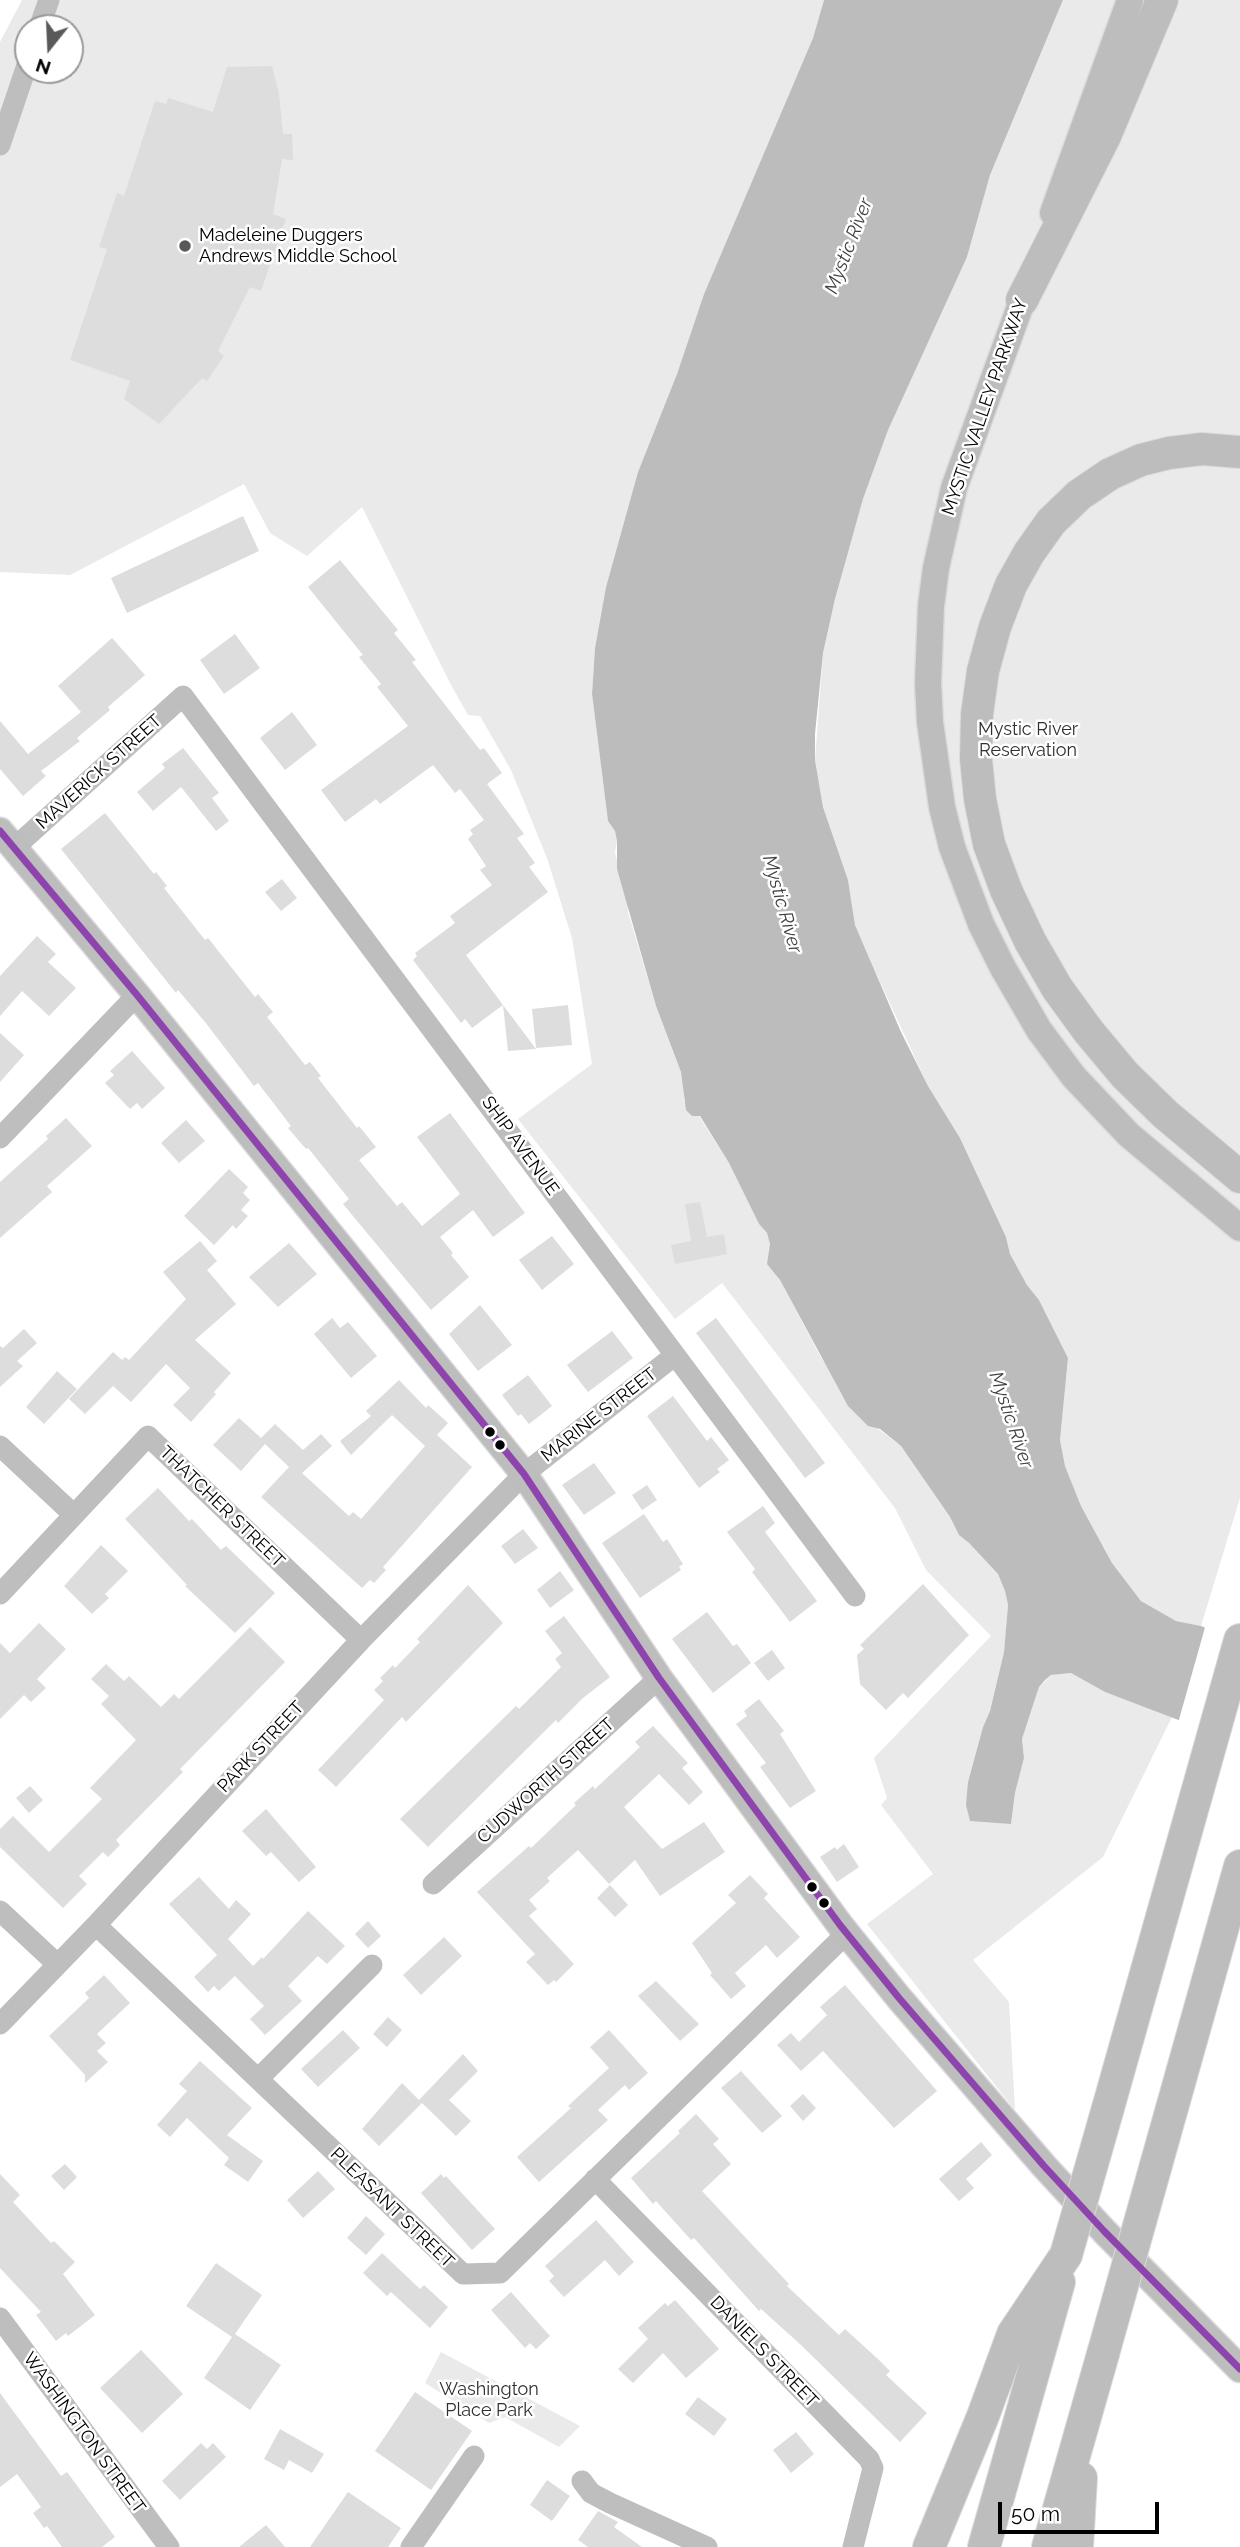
<!DOCTYPE html>
<style>
body{margin:0}
#map{position:relative;width:1240px;height:2547px;overflow:hidden;background:#fff;font-family:Raleway,sans-serif}
canvas{display:block}
.north{position:absolute;left:14px;top:14px;width:70px;height:70px;box-sizing:border-box;background:#fff;border:2px solid #999;border-radius:50%;rotate:198deg;font-size:19px;font-weight:700;line-height:28px;text-align:center;color:#000}
.north::after{content:'';display:block;margin:auto;width:24px;height:32px;background:#595959;clip-path:polygon(50% 0,100% 100%,50% 72%,0 100%)}
.scale{position:absolute;left:998px;top:2502px;width:161px;height:32px;box-sizing:border-box;border:4px solid #000;border-top:0;padding-left:9px;font-size:21px;line-height:24px;white-space:nowrap;color:#000;-webkit-text-stroke:5px #fff;paint-order:stroke}
</style>
<div id="map">
<canvas width="1240" height="2547"></canvas>
<div class="north">N</div>
<div class="scale">50 m</div>
</div>
<script>
const ctx = document.querySelector('canvas').getContext('2d');
ctx.lineJoin = 'round';
function paint(path, color) {
  ctx.fillStyle = color;
  ctx.fill(path, 'evenodd');
}
function toPath(rows) {
  const path = new Path2D();
  for (const r of rows) {
    path.moveTo(r[0], r[1]);
    for (let i = 2; i < r.length; i += 2) path.lineTo(r[i], r[i + 1]);
  }
  return path;
}
function strokePath(path, color, width, dash) {
  ctx.strokeStyle = color;
  ctx.lineWidth = width;
  ctx.lineCap = dash ? 'butt' : 'round';
  ctx.setLineDash(dash || []);
  ctx.stroke(path);
}
function write(font, color, halo, rows, align = 'center') {
  ctx.font = font + ' Raleway,sans-serif';
  ctx.lineWidth = 5;
  ctx.setLineDash([]);
  ctx.textBaseline = 'middle';
  ctx.strokeStyle = halo;
  ctx.fillStyle = color;
  for (const [text, x, y, turn = 0] of rows) {
    ctx.save();
    ctx.translate(x, y);
    ctx.rotate((+turn || 0) * Math.PI / 180);
    ctx.textAlign = isNaN(turn) ? turn : align;
    if (halo) ctx.strokeText(text, 0, 0);
    ctx.fillText(text, 0, 0);
    ctx.restore();
  }
}
paint(toPath([
 [22,0,824,0,813,38,704,294,677,374,638,472,606,587,595,648,592,694,608,821,615,831,617,841,615,853,628,903,628,912,656,1006,681,1072,684,1088,684,1100,692,1116,699,1116,729,1163,759,1224,767,1233,770,1244,768,1264,780,1280,819,1354,833,1376,874,1426,901,1446,950,1517,959,1535,969,1543,998,1574,1005,1591,1008,1605,1004,1652,990,1711,983,1727,968,1782,1011,1824,1015,1793,1024,1758,1022,1739,1039,1687,1051,1675,1071,1673,1105,1692,1172,1717,1103,1857,973,1960,1009,2002,1015,2110,867,1924,933,1874,881,1805,887,1798,874,1758,991,1636,926,1570,895,1508,722,1283,675,1319,518,1119,592,1064,572,938,547,858,511,770,480,716,468,715,451,685,362,507,307,556,270,533,244,484,70,575,0,572,0,42],
 [28,28,70,28,70,70,28,70],
 [1063,0,1240,0,1240,1498,1201,1626,1176,1621,1141,1601,1112,1563,1081,1506,1065,1466,1060,1440,1068,1358,1039,1300,1027,1285,1010,1254,1006,1237,960,1138,928,1086,874,969,855,925,848,880,823,807,815,760,823,653,835,599,863,499,888,429,967,257,990,175],
 [441,2352,580,2426,559,2447,505,2417,489,2423,425,2383]
]), '#eaeaea');
paint(toPath([
 [824,0,1063,0,990,175,967,257,888,430,863,499,835,599,823,653,815,734,815,760,823,807,848,880,855,925,901,1032,928,1086,960,1138,1006,1237,1010,1254,1027,1285,1039,1300,1068,1358,1060,1440,1065,1466,1081,1506,1112,1563,1141,1601,1176,1621,1201,1626,1230,1638,1189,1724,1105,1692,1071,1673,1051,1675,1045,1680,1039,1687,1022,1739,1024,1758,1015,1793,1011,1824,970,1821,966,1805,968,1782,983,1727,990,1711,1004,1652,1008,1605,1005,1591,998,1574,969,1543,959,1535,950,1517,901,1446,880,1429,868,1426,848,1406,780,1280,767,1264,770,1244,767,1233,759,1224,729,1163,700,1116,692,1116,686,1110,681,1072,656,1006,617,869,617,841,615,831,608,821,592,694,595,648,606,587,638,472,677,374,704,294,813,38]
]), '#bcbcbc');
paint(toPath([
 [1206,1624,1240,1637,1240,1739,1209,1734,1178,1723]
]), '#fff');
paint(toPath([
 [272,66,279,94,283,134,292,134,293,160,282,159,273,214,286,219,261,291,250,287,218,351,224,356,207,381,202,378,159,424,124,399,130,381,70,360,107,249,99,247,117,193,124,196,155,101,166,104,168,98,213,112,227,67],
 [243,516,259,551,127,613,111,578],
 [340,560,398,630,394,633,416,660,412,662,480,750,484,748,502,773,487,784,524,834,517,838,535,863,529,867,548,892,466,955,503,1005,472,1028,465,1019,461,1023,413,960,417,956,415,953,455,923,450,916,492,885,480,870,486,866,468,839,473,834,470,830,484,820,460,789,455,793,433,765,380,804,376,799,345,822,321,790,408,726,377,687,381,684,359,657,363,655,308,587],
 [235,634,260,668,224,694,200,660],
 [112,638,145,675,108,707,110,710,77,738,80,741,41,771,46,776,23,796,0,769,0,721,28,754,81,712,58,686],
 [292,712,317,745,285,770,260,738],
 [183,748,219,793,212,798,229,821,216,831,181,787,153,811,137,792,165,768,162,764],
 [105,813,154,874,156,872,167,886,164,888,205,940,208,938,255,997,258,994,273,1012,267,1017,283,1037,305,1065,310,1062,321,1076,318,1078,357,1128,359,1126,376,1147,359,1160,397,1206,402,1202,422,1226,460,1194,417,1137,450,1113,525,1213,493,1237,473,1210,440,1237,453,1253,451,1255,469,1277,431,1310,343,1204,349,1199,308,1148,306,1149,288,1128,291,1126,258,1083,254,1086,205,1022,178,990,176,993,61,849],
 [282,879,297,898,281,911,265,892],
 [37,936,56,954,48,962,76,988,49,1016,22,991,0,1016,0,976],
 [503,1005,536,1049,508,1051],
 [568,1005,572,1045,536,1048,532,1009],
 [0,1033,24,1055,0,1082],
 [132,1051,165,1088,142,1109,137,1103,130,1109,105,1083,114,1075,110,1071],
 [66,1118,92,1146,47,1186,52,1192,0,1238,0,1182,48,1139,46,1136],
 [186,1120,205,1141,179,1163,161,1143],
 [229,1169,248,1187,243,1193,250,1200,241,1210,248,1216,236,1229,233,1225,214,1245,184,1216],
 [700,1202,707,1237,724,1234,727,1254,675,1264,671,1245,691,1241,685,1204],
 [552,1236,574,1264,542,1290,519,1260],
 [200,1241,217,1261,207,1270,236,1304,195,1340,231,1373,214,1392,216,1394,191,1422,173,1405,190,1388,166,1364,131,1402,113,1386,85,1414,69,1399,113,1352,122,1360,125,1357,129,1360,186,1299,163,1272],
 [289,1243,317,1274,278,1307,249,1277],
 [480,1305,512,1345,478,1371,449,1334],
 [332,1318,340,1328,348,1322,377,1356,351,1378,314,1334],
 [716,1318,825,1463,805,1478,696,1333],
 [24,1329,37,1343,17,1361,23,1366,0,1387,0,1346,3,1348],
 [612,1331,633,1358,588,1392,567,1365],
 [57,1371,77,1389,44,1424,26,1407],
 [528,1375,552,1406,529,1424,521,1414,518,1416,502,1395],
 [399,1380,426,1408,428,1405,448,1423,437,1435,472,1467,383,1567,386,1570,374,1583,370,1580,362,1588,261,1497,289,1467,265,1444,241,1471,213,1445,239,1418,261,1438,275,1424,303,1450,321,1434,332,1446,302,1473,349,1516,353,1512,361,1519,425,1446,392,1415,351,1455,340,1441,371,1416,366,1411],
 [673,1396,707,1441,711,1437,729,1460,717,1469,720,1472,699,1488,647,1416],
 [594,1463,616,1493,584,1515,562,1485],
 [647,1485,657,1500,642,1510,632,1495],
 [158,1488,189,1521,192,1519,221,1550,226,1546,275,1593,235,1633,185,1586,187,1585,125,1519],
 [763,1506,775,1523,765,1532,817,1601,790,1622,752,1572,755,1569,727,1532],
 [644,1514,663,1542,667,1539,683,1564,679,1567,681,1570,640,1598,602,1543],
 [523,1529,538,1548,515,1564,501,1546],
 [101,1545,128,1571,105,1594,109,1598,92,1614,64,1586],
 [560,1571,574,1590,550,1608,537,1590],
 [923,1584,969,1635,908,1698,903,1693,886,1710,860,1684,857,1655,864,1649,860,1645],
 [468,1585,503,1623,406,1722,402,1717,336,1787,318,1770,384,1700,374,1690,383,1681,380,1678,393,1665,395,1668,420,1642,417,1639],
 [707,1612,733,1646,737,1644,751,1663,713,1693,672,1639],
 [564,1616,610,1677,583,1698,558,1723,556,1720,428,1847,400,1819,516,1706,519,1709,561,1667,555,1659,562,1653,545,1631],
 [39,1623,66,1649,37,1679,46,1688,31,1702,24,1695,0,1719,0,1643,10,1653],
 [250,1627,285,1662,180,1769,183,1772,116,1840,120,1845,108,1857,103,1852,79,1876,87,1884,63,1908,0,1847,0,1829,13,1816,49,1852,102,1799,90,1788,136,1740,101,1704,109,1696,91,1679,106,1664,124,1681,129,1676,161,1707,174,1694,179,1699],
 [772,1650,785,1668,768,1681,754,1663],
 [759,1699,784,1731,780,1734,816,1791,790,1808,760,1767,766,1763,736,1724,747,1716,744,1711],
 [653,1726,688,1763,682,1768,703,1792,689,1805,659,1774,624,1807,662,1849,704,1822,725,1852,660,1896,635,1860,609,1884,578,1850,547,1878,550,1881,529,1900,537,1909,529,1916,574,1964,556,1982,554,1980,548,1985,526,1962,535,1954,477,1892,529,1846,531,1848,576,1805,574,1803,593,1786,595,1789,640,1747,635,1742],
 [30,1786,43,1800,29,1813,16,1798],
 [266,1809,316,1867,299,1882,271,1852,266,1856,242,1831],
 [844,1844,859,1867,837,1882,820,1857,835,1847,837,1850],
 [750,1875,768,1894,764,1898,800,1937,777,1958,766,1945,735,1973,746,1986,731,1999,710,1975,712,1973,692,1943,736,1903,728,1895],
 [199,1877,229,1909,236,1900,251,1914,228,1939,253,1966,262,1957,263,1959,308,1911,345,1946,327,1964,318,1956,288,1986,302,2001,265,2035,250,2019,264,2006,235,1976,219,1991,214,1986,208,1992,194,1977,217,1955,169,1904],
 [610,1885,628,1905,615,1917,597,1898],
 [368,1921,381,1936,368,1948,355,1934],
 [444,1937,462,1956,421,1995,403,1975],
 [104,1975,130,2003,97,2034,106,2043,97,2051,108,2062,85,2083,85,2075,49,2036,89,1998,85,1993],
 [656,1981,699,2024,680,2041,638,1996],
 [845,1985,937,2091,894,2128,823,2051,801,2071,777,2045,791,2033,799,2042,827,2015,820,2007],
 [388,2017,402,2030,387,2047,373,2034],
 [343,2030,360,2048,318,2087,301,2069],
 [609,2030,648,2073,629,2090,625,2085,598,2110,608,2120,539,2182,517,2157,571,2108,568,2106,609,2068,590,2047],
 [463,2054,478,2071,449,2100,471,2121,456,2136,422,2103,379,2146,362,2129,402,2083,419,2100],
 [200,2061,252,2108,227,2135,263,2161,248,2182,224,2165,229,2158,187,2118,170,2137,157,2125,187,2091,179,2084],
 [741,2071,782,2116,762,2133,721,2088],
 [803,2094,816,2108,803,2121,790,2106],
 [696,2114,719,2139,713,2144,731,2164,702,2191,789,2284,787,2286,839,2335,845,2329,879,2360,890,2371,886,2375,927,2413,900,2442,801,2345,761,2309,759,2311,694,2238,691,2240,656,2201,653,2204,631,2178,680,2133,678,2131],
 [981,2142,992,2155,966,2179,974,2188,959,2201,939,2179],
 [65,2164,77,2177,64,2190,51,2176],
 [318,2171,335,2189,303,2218,287,2200],
 [0,2174,20,2195,13,2202,51,2243,54,2241,75,2262,63,2274,95,2315,68,2336,66,2333,56,2341,36,2315,41,2312,0,2268],
 [441,2174,444,2178,446,2176,495,2229,472,2250,421,2193],
 [366,2216,385,2234,366,2255,347,2238],
 [596,2220,634,2262,619,2276,605,2260,564,2297,549,2281,554,2276,545,2266],
 [382,2253,420,2289,424,2285,448,2307,430,2328,391,2292,387,2296,363,2273],
 [216,2263,262,2295,235,2334,281,2365,250,2410,204,2378,232,2337,186,2306],
 [511,2292,550,2336,536,2349,530,2343,525,2348,491,2310],
 [675,2300,719,2349,686,2378,663,2353,633,2383,618,2369,648,2339,638,2328,665,2303,668,2306],
 [141,2350,183,2394,142,2433,100,2388],
 [415,2392,472,2431,431,2490,375,2451],
 [0,2393,61,2476,67,2472,115,2537,102,2547,62,2547,47,2526,44,2528,33,2513,41,2507,17,2474,0,2487],
 [698,2397,727,2419,714,2436,685,2414],
 [280,2429,324,2454,312,2473,289,2460,284,2470,264,2459],
 [796,2432,814,2454,791,2473,773,2450],
 [201,2443,207,2449,213,2443,226,2457,180,2500,162,2481],
 [547,2480,570,2496,552,2521,530,2505],
 [348,2492,401,2528,388,2547,310,2547],
 [598,2511,618,2522,614,2527,642,2547,588,2547,578,2540],
 [266,2525,285,2547,239,2547]
]), '#ddd');
const major = toPath([
 [1053,213,1130,0],
 [1029,282,954,488,936,568,931,606,928,683,930,722,942,807,952,847,981,924,1003,968,1039,1030,1074,1077,1129,1135,1240,1228],
 [0,831,137,995,524,1474,659,1678,840,1925,899,1998,1044,2166,1104,2231,1240,2369]
]);
const highway = toPath([
 [1022,300,1105,136,1162,0],
 [1240,452,1202,449,1169,453,1141,460,1110,474,1079,495,1051,522,1029,553,1011,585,995,627,983,671,977,714,976,759,980,799,989,844,1006,890,1030,941,1057,988,1089,1032,1125,1075,1165,1114,1240,1177],
 [1108,2108,1240,1640],
 [1156,2165,1240,1866],
 [929,2547,983,2416,1013,2334,1066,2255],
 [984,2547,1059,2282],
 [1048,2547,1103,2354],
 [1077,2547,1081,2478]
]);
strokePath(major, '#dbdbdb', 29);
strokePath(highway, '#dbdbdb', 34);
strokePath(toPath([
 [39,28,49,0],
 [0,145,28,62],
 [14,848,183,696,855,1596],
 [0,1138,137,995],
 [0,1446,73,1514],
 [0,1594,148,1436,361,1640],
 [433,1884,659,1678],
 [0,1911,57,1964],
 [96,1925,463,2274,500,2273,847,1933],
 [0,2024,96,1925,361,1640,524,1474,674,1356],
 [258,2079,372,1965],
 [595,2179,869,2459,873,2468,853,2547],
 [0,2318,169,2547],
 [582,2481,591,2493,610,2503,707,2547],
 [411,2547,474,2456]
]), '#bebebe', 21);
strokePath(major, '#bdbdbd', 26);
strokePath(highway, '#bdbdbd', 32);
const highwayBridge = toPath([
 [1066,2255,1108,2108],
 [1103,2354,1156,2165]
]);
strokePath(highwayBridge, '#dbdbdb', 34, []);
strokePath(highwayBridge, '#bdbdbd', 32);
strokePath(toPath([
 [0,831,137,995,524,1474,659,1678,840,1925,899,1998,1044,2166,1104,2231,1240,2369]
]), '#8e44ad', 7);
for (const [x, y, r, color] of [
 [185,246,7,"#595959"],
 [490,1432,6,"#000"],
 [500,1445,6,"#000"],
 [812,1887,6,"#000"],
 [824,1903,6,"#000"]
]) {
  const dot = new Path2D();
  dot.arc(x, y, r, 0, 2 * Math.PI);
  ctx.fillStyle = color;
  ctx.fill(dot);
  strokePath(dot, '#fff', 2.5);
}
write('18px', '#000', '#fff', [
 ["Madeleine Duggers",199,236],
 ["Andrews Middle School",199,257]
], 'left');
write('18px', '#000', '#fff', [
 ["MYSTIC VALLEY PARKWAY",985,407,-71],
 ["MAVERICK STREET",99,772,-42],
 ["SHIP AVENUE",520,1146,54],
 ["MARINE STREET",599,1415,-38],
 ["THATCHER STREET",222,1507,44],
 ["PARK STREET",261,1747,-47],
 ["CUDWORTH STREET",546,1781,-42],
 ["PLEASANT STREET",392,2208,44],
 ["DANIELS STREET",764,2352,46],
 ["WASHINGTON STREET",84,2433,54]
]);
write('18px', '#303030', '#fff', [
 ["Mystic River",1028,730],
 ["Reservation",1028,751],
 ["Washington",489,2390],
 ["Place Park",489,2411]
]);
write('italic 19px', '#414141', '#fff', [
 ["Mystic River",849,246,-69],
 ["Mystic River",782,904,74],
 ["Mystic River",1011,1420,71]
]);
</script>
